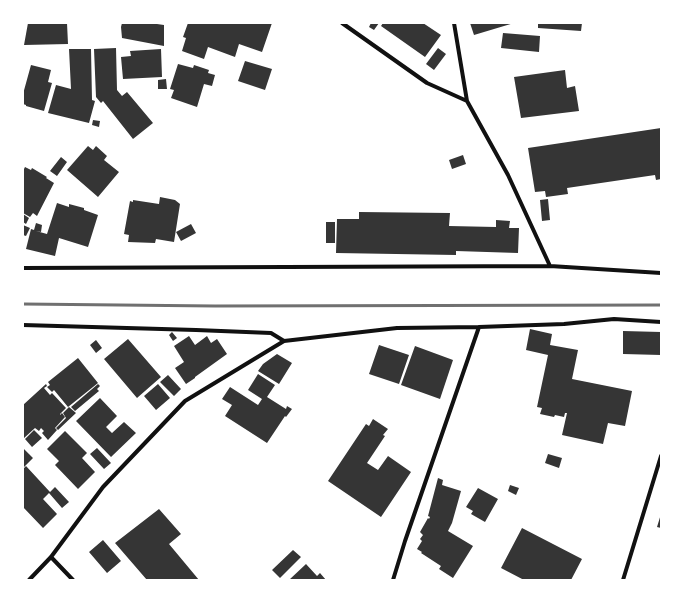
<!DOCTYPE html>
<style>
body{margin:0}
#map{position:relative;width:684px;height:603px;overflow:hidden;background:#fff;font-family:Helvetica,sans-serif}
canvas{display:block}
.frame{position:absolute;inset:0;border:24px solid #fff;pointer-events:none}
</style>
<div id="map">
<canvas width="684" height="603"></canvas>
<div class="frame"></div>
</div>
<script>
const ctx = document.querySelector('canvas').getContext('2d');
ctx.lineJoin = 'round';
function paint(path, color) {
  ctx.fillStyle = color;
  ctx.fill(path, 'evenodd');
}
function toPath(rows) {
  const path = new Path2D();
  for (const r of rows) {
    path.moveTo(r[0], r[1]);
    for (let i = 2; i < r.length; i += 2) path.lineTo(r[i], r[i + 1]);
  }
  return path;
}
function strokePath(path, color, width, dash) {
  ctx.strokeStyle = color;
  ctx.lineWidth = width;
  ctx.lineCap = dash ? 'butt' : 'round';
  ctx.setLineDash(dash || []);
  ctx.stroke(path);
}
paint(toPath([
 [28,23,67,23,68,44,24,45],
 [122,23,150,23,164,25,164,46,122,38,121,27],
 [188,23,272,23,262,52,239,44,235,57,208,47,204,59,182,51,186,38,183,37],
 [371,23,379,23,374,30,369,27],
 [383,23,423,23,441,35,425,57,381,26],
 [470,23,514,23,474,35],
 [538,23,582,23,581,31,538,28],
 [503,33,540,36,539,52,501,48],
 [116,48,117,90,122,96,127,92,153,123,133,139,103,101,101,103,96,97,94,49],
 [438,48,446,54,434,70,426,64],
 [69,49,91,49,92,100,95,101,89,123,48,113,56,85,71,89],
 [161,49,162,77,123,79,121,57,131,56,130,51],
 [245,61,272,69,265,90,238,81],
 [178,64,193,68,194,65,209,70,208,73,215,75,212,86,204,84,197,107,171,98,174,90,170,89],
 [31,65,51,70,48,82,52,83,44,111,26,106,26,105,23,104,23,94],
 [565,70,567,88,575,86,579,111,521,118,514,77],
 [166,79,167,89,158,89,158,80],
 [93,120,100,121,99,127,92,125],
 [661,128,661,179,656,180,655,175,567,188,568,194,546,197,545,191,535,192,528,148],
 [88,146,93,150,96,146,107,156,104,160,119,172,98,197,67,170],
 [463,155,466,164,452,169,449,160],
 [61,157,67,162,57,176,50,171],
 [25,167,31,170,32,168,47,177,46,178,54,183,37,216,33,213,30,217,23,213,23,171],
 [160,197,175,200,180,204,174,242,156,239,155,243,128,242,129,235,124,234,130,201,133,202,133,200,159,204],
 [548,199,550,220,542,221,540,200],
 [57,203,69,207,69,204,84,208,84,210,98,215,88,247,59,238,55,256,26,249,31,229,34,230,36,223,42,225,41,232,36,231,47,234],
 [359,212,450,213,449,226,496,227,496,220,510,221,509,228,519,228,518,253,456,251,456,255,336,253,337,219,359,219],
 [23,214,29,218,26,224,23,222],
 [326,222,335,222,335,243,326,243],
 [191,224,196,233,181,241,176,232],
 [23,225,30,228,26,236,23,235],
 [530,329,552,334,550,345,578,350,572,379,632,391,625,426,608,423,603,444,562,435,567,413,565,413,564,417,555,415,554,417,540,414,542,408,537,407,548,355,526,350],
 [623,331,661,332,661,355,623,354],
 [172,332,177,338,173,341,169,335],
 [189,336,195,345,207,336,211,343,217,339,227,354,195,377,195,378,186,384,175,368,184,362,174,346],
 [128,339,161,377,137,398,104,359],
 [96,340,102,348,96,353,90,345],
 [379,345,409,355,399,384,369,374],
 [415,346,453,360,440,399,401,385],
 [277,354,292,363,279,384,258,371,263,364],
 [78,358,98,383,68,407,54,390,52,392,47,387,50,385,48,382],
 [258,374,275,385,267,397,286,409,287,406,292,409,286,417,285,416,267,443,225,416,232,405,222,399,230,387,258,405,262,399,248,390],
 [168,375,181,389,174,396,160,382],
 [46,384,47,386,44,388,50,395,52,393,66,408,60,414,60,415,62,413,65,417,55,428,57,430,48,440,42,433,44,431,41,428,39,431,35,428,23,439,23,405],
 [98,384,100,386,97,389,99,391,75,411,71,407],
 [158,384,170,398,156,410,144,396],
 [100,398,117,416,106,427,112,433,124,422,136,433,111,457,76,421],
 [69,407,76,413,58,430,56,428,66,418,63,413],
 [373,419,388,429,383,435,385,436,367,463,378,470,388,456,411,472,381,517,328,481,366,424,369,426],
 [34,430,42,438,32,447,25,439],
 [65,431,87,453,82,458,95,472,78,489,55,465,59,461,47,449],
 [23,448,33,458,23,468],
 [97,448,111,463,104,469,90,454],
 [548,454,562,458,559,468,545,463],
 [26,466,50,492,55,487,69,502,62,508,49,493,43,499,57,514,43,528,23,507,23,469],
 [438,478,443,480,442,485,461,491,452,523,448,531,473,546,453,578,439,569,441,566,421,553,422,552,417,549,422,541,420,539,423,535,420,532,428,518,429,519,430,517,428,516],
 [510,485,519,488,516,495,508,491],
 [478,488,498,499,485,522,471,514,473,511,466,507],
 [159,509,181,534,169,544,199,580,147,580,115,543],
 [661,514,661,528,657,527],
 [522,528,582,559,571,580,524,580,501,568],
 [103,540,121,561,107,573,89,552],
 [293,550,301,557,280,578,272,570],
 [306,564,317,576,320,573,326,580,289,580]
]), '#353535');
strokePath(toPath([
 [342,23,427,83,467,101],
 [454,23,467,101,508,175,550,266],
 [23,268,550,266,661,273],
 [23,325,196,330,271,333,284,341],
 [51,557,73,580],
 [29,580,51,557,103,487,185,401,284,341,397,328,479,327,564,324,614,319,661,322],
 [393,580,405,541,479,327],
 [623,580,661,456]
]), '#111', 4);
strokePath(toPath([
 [23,304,215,306,661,305]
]), '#707070', 3);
</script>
